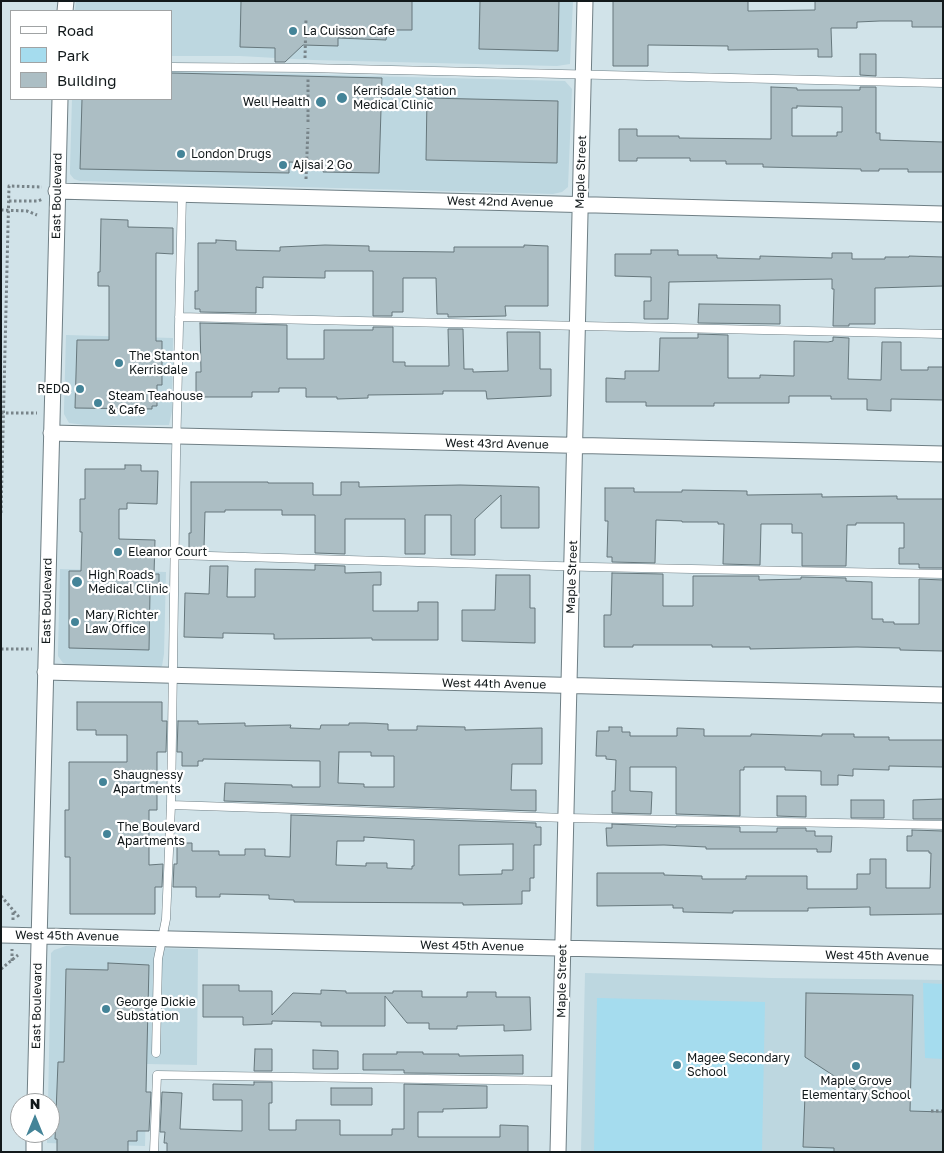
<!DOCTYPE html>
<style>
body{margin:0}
#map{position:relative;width:944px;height:1153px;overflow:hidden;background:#d1e3e9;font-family:"Golos Text",sans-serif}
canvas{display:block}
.frame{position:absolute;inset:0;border:2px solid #12191b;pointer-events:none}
.legend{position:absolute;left:10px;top:10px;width:162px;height:90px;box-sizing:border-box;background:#fff;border:1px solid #a0a3a4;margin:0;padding:6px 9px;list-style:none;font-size:15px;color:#12191b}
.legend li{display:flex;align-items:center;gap:10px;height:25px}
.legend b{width:25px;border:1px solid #a0a3a4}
.north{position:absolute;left:10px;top:1093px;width:50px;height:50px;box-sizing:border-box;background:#fff;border:1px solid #a0a3a4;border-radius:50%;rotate:0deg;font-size:14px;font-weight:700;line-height:20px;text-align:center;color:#12191b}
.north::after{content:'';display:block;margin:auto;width:18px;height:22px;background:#448498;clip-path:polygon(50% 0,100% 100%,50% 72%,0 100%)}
</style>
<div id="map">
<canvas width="944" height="1153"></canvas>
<div class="frame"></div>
<ul class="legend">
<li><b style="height:6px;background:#fff"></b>Road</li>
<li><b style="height:14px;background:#a5dcee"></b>Park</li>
<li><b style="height:14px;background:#acbec4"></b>Building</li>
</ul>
<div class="north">N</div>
</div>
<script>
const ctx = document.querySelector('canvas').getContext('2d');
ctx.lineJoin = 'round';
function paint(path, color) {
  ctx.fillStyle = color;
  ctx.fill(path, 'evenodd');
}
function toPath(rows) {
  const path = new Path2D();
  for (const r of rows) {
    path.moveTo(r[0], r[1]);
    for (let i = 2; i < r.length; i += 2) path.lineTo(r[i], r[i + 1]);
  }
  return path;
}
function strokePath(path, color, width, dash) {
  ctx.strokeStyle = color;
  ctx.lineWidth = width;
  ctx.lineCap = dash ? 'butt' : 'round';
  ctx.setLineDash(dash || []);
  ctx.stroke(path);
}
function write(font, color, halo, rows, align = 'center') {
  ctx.font = font + ' "Golos Text",sans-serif';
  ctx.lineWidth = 4.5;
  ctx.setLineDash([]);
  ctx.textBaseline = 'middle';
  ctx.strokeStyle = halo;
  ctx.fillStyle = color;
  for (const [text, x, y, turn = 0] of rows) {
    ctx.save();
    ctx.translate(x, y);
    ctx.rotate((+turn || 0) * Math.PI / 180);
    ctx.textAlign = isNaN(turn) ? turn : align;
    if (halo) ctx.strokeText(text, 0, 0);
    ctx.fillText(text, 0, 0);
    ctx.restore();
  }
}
paint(toPath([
 [76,1,573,1,570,64,557,66,313,60,240,56,171,56,171,11,75,11],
 [171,71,565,81,572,89,568,187,562,192,553,194,80,181,74,179,70,174,70,169,72,99,171,99],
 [66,335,173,338,172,411,169,425,85,425,69,423,64,414,64,409],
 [60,569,166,572,164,654,162,666,160,667,71,666,63,663,58,656,58,651],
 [66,946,198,949,197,1065,147,1064,145,1146,47,1143,47,1133,50,1133,50,1103,48,1103,51,960,51,953,54,950],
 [585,973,772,978,943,980,943,1152,581,1152]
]), '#bdd7e0');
paint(toPath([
 [923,983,943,984,943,1059,925,1058],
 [597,998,765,1002,762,1152,594,1152]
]), '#a5dcee');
const building = toPath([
 [241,1,412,1,412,30,387,30,386,40,338,38,338,46,303,45,285,62,275,62,275,48,240,47,241,1],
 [480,1,559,1,558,51,479,49,480,1],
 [613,1,748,1,748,11,815,10,815,1,943,1,943,27,912,27,912,21,880,21,857,22,857,28,831,28,832,57,818,57,818,49,728,50,728,46,648,45,648,66,613,66,613,1],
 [860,54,876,54,876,76,860,75,860,54],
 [171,73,382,78,379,173,323,172,323,167,315,167,315,163,289,162,289,173,80,169,82,99,171,99,171,73],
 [771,87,797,88,797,90,860,90,860,87,876,87,876,133,880,133,880,140,943,142,943,172,908,172,908,169,879,169,879,171,861,171,861,169,763,167,763,164,726,164,726,161,690,161,690,158,637,158,637,161,619,161,619,129,637,129,637,136,679,136,679,138,771,139,771,87],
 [797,106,842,107,842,132,837,132,837,136,792,136,792,108,797,108,797,106],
 [427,98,558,101,557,163,426,160,427,98],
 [101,219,128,220,128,227,173,228,173,254,156,253,156,341,162,341,162,385,157,385,157,406,152,406,152,409,75,408,77,340,109,340,109,286,98,286,98,272,100,272,101,219],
 [216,240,236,241,236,250,280,251,280,247,325,245,369,246,369,251,454,252,454,247,524,247,524,245,548,246,548,306,505,306,506,316,448,317,448,314,437,314,436,278,403,278,403,312,392,312,392,316,373,316,373,271,325,271,325,278,263,277,263,288,256,287,256,313,200,312,200,309,195,309,195,291,198,291,198,243,216,243,216,240],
 [651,250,678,250,678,255,717,255,717,258,760,259,760,256,832,258,832,253,852,253,852,259,885,259,885,257,909,257,909,256,943,257,943,286,875,288,875,324,849,324,849,326,833,326,834,289,832,289,832,279,669,282,668,319,644,319,644,301,651,301,651,277,615,276,615,254,651,254,651,250],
 [699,304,780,305,780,324,698,323,699,304],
 [200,323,287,325,287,359,324,359,324,330,373,330,373,327,393,327,393,362,405,362,405,366,449,366,448,329,463,329,464,369,473,369,473,372,508,371,507,332,540,332,540,369,551,369,551,396,487,399,486,391,443,391,443,394,368,395,368,398,337,399,337,397,306,397,306,388,279,388,279,392,252,392,252,397,196,397,196,372,201,372,200,323],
 [698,334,728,335,728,378,760,378,760,375,794,376,794,341,828,342,833,341,833,337,849,338,848,379,881,380,882,342,901,342,901,370,928,370,928,367,943,367,943,400,891,399,891,411,867,410,867,399,831,399,831,396,789,396,789,403,714,403,714,406,646,406,646,402,606,402,606,378,625,379,625,371,659,371,660,338,698,338,698,334],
 [125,465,141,465,141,471,158,471,157,504,127,503,127,509,119,509,119,539,155,540,154,574,159,574,159,592,150,592,149,650,69,648,69,571,81,571,82,532,80,532,80,499,85,499,85,469,125,469,125,465],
 [191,482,268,482,268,483,313,483,313,495,341,495,341,482,359,482,359,487,460,485,539,487,539,528,501,528,501,495,475,519,475,555,451,555,451,515,425,515,425,554,405,554,405,519,345,519,345,554,315,553,315,515,282,515,282,510,225,510,225,512,205,512,204,548,189,548,189,533,191,533,191,482],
 [605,488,634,488,634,492,682,492,682,490,747,491,747,495,822,494,822,497,897,496,897,499,943,499,943,568,919,568,919,564,899,564,899,548,904,548,904,523,856,523,856,525,847,525,846,566,802,566,802,533,792,533,792,524,761,524,760,565,723,564,724,524,718,524,718,522,682,522,682,521,656,520,655,563,612,562,612,557,607,557,608,521,605,521,605,488],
 [315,565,345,566,345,573,381,572,381,585,373,585,373,611,418,611,418,602,438,602,438,640,372,640,372,638,274,639,274,634,223,633,223,638,184,637,185,593,209,594,210,566,228,566,227,597,255,597,255,569,315,570,315,565],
 [612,573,663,574,663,606,693,606,693,576,759,576,759,580,801,579,801,577,846,578,846,581,872,582,872,619,883,619,883,622,894,622,894,624,919,624,919,579,943,580,943,651,900,650,900,648,857,647,750,649,750,647,712,647,712,645,633,645,633,647,604,647,604,615,611,615,612,573],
 [496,575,530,575,530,608,535,608,535,643,462,641,462,610,495,610,496,575],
 [77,702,162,702,162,721,167,721,166,752,157,752,157,810,149,810,149,865,163,864,162,887,155,887,155,914,70,914,70,857,65,857,65,810,69,810,69,762,127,762,127,735,96,735,96,730,77,730,77,702],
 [178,721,198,721,198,724,245,723,245,726,291,725,290,728,320,729,321,725,349,725,349,723,365,723,388,724,388,730,417,730,417,726,465,727,465,730,542,728,542,764,512,764,511,790,536,790,536,811,224,801,225,783,292,785,292,787,320,787,320,761,203,759,203,761,198,761,198,766,182,766,182,752,177,752,178,721],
 [339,752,371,752,371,756,394,756,394,787,364,787,364,784,338,783,339,752],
 [609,727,622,727,622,732,630,732,630,736,677,736,677,728,704,729,704,736,751,736,751,734,822,736,822,734,854,734,854,737,889,737,889,740,943,740,943,767,889,766,889,770,853,769,853,776,838,775,838,785,821,785,821,771,785,770,785,767,744,767,744,770,740,770,740,816,676,814,676,767,630,767,630,791,652,792,651,814,612,813,612,791,615,791,616,760,606,759,606,756,596,756,597,731,609,731,609,727],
 [777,796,806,796,806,817,777,816,777,796],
 [943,799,943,819,913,819,913,800,943,799],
 [851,800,884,800,884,818,851,818,851,800],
 [291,815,536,823,536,827,541,827,541,845,534,845,534,878,530,878,530,891,522,891,522,904,463,905,463,903,294,902,294,900,269,899,269,895,220,894,220,897,196,897,196,887,173,887,174,864,177,864,177,843,192,843,192,851,219,851,219,855,245,855,245,849,265,849,265,856,290,857,291,815],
 [364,837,414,840,414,866,412,866,412,869,387,868,387,863,366,863,366,866,336,865,337,841,364,841,364,837],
 [513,844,513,870,502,870,502,874,459,875,459,845,513,844],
 [612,824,676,827,676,826,740,827,740,832,777,832,777,828,806,828,806,831,815,831,815,836,832,836,831,852,817,852,817,849,706,849,706,847,664,845,607,846,606,828,612,828,612,824],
 [912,830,943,831,943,914,870,915,870,907,808,908,808,911,733,911,733,913,683,912,683,908,673,908,673,905,597,906,597,873,664,873,664,875,702,876,702,879,746,879,746,876,807,876,807,889,857,889,857,874,870,874,870,859,886,859,886,888,930,888,931,853,929,853,929,851,907,851,907,836,912,836,912,830],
 [108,963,149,965,146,1092,151,1092,149,1131,137,1131,137,1141,128,1141,128,1152,57,1152,57,1139,55,1139,58,1062,64,1062,66,969,108,970,108,963],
 [203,985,239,985,239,991,272,991,272,1015,293,993,321,994,321,990,346,991,346,993,393,993,393,991,422,991,422,997,467,997,467,992,496,992,496,997,530,997,531,1030,504,1031,504,1025,457,1026,457,1029,429,1029,429,1023,407,1023,385,996,385,1026,321,1026,321,1022,272,1021,272,1024,243,1025,243,1017,203,1017,203,985],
 [806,993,913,995,910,1111,943,1112,943,1152,834,1152,834,1148,803,1147,805,1095,865,1096,805,1057,806,993],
 [255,1049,272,1049,272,1071,254,1071,255,1049],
 [313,1050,338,1051,338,1069,313,1069,313,1050],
 [397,1052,423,1052,423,1054,459,1054,459,1056,523,1055,523,1074,404,1073,404,1070,363,1070,363,1054,397,1054,397,1052],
 [254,1082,272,1082,272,1103,269,1103,269,1130,296,1130,296,1120,340,1120,340,1135,392,1135,392,1129,404,1129,404,1084,487,1086,487,1108,443,1109,443,1112,418,1112,418,1137,500,1137,500,1125,528,1126,528,1152,167,1152,167,1143,164,1143,165,1132,160,1132,162,1092,182,1093,180,1129,242,1131,242,1100,213,1100,213,1084,254,1085,254,1082],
 [331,1088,372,1088,372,1105,331,1105,331,1088]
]);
paint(building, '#acbec4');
strokePath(building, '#66777c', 1);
const service = toPath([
 [171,67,307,68,943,83],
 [182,195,176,455,171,805,567,818,943,825],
 [179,317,943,334],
 [175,555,591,567,943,574],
 [156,1053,158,959,166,919,171,805],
 [154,1152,157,1075,560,1081]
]);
const minor = toPath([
 [65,11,66,1],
 [56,191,943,214],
 [51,433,943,454],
 [45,672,943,695],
 [1,935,943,957],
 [35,1103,60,99],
 [34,1152,34,1133],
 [558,1152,585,1]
]);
strokePath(service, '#6f7f85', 9);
strokePath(minor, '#6f7f85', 17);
strokePath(toPath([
 [305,58,306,18],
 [308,122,308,77],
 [306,179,308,128],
 [9,201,38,201,43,199],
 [1,210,27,211,37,215],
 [1,413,37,413],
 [1,513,9,186,42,187],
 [1,649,32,649],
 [1,896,19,917],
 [13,920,13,911],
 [12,961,12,949],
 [1,969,18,955],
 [931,1111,943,1111]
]), '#788489', 3, [2.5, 2.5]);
strokePath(service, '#fff', 8);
strokePath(minor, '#fff', 15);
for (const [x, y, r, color] of [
 [293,31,5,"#448498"],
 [342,98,6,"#448498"],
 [321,102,6,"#448498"],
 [181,154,5,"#448498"],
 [283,165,5,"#448498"],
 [119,363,5,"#448498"],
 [80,389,5,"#448498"],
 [98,403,5,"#448498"],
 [118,552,5,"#448498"],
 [77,582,6,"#448498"],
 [75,622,5,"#448498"],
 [103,782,5,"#448498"],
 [107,834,5,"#448498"],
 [106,1009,5,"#448498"],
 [677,1065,5,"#448498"],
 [856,1066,5,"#448498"]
]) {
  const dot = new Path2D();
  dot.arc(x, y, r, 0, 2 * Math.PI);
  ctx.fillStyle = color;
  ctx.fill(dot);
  strokePath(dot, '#fff', 2);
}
write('12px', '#12191b', '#fff', [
 ["La Cuisson Cafe",303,31],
 ["Kerrisdale Station",353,91],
 ["Medical Clinic",353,105],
 ["Well Health",310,102,"right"],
 ["London Drugs",191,154],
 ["Ajisai 2 Go",293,165],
 ["The Stanton",129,356],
 ["Kerrisdale",129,370],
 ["REDQ",70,389,"right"],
 ["Steam Teahouse",108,396],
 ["& Cafe",108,410],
 ["Eleanor Court",128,552],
 ["High Roads",88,575],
 ["Medical Clinic",88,589],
 ["Mary Richter",85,615],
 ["Law Office",85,629],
 ["Shaugnessy",113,775],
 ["Apartments",113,789],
 ["The Boulevard",117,827],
 ["Apartments",117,841],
 ["George Dickie",116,1002],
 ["Substation",116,1016],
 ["Magee Secondary",687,1058],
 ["School",687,1072],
 ["Maple Grove",856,1081,"center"],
 ["Elementary School",856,1095,"center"]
], 'left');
write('12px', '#12191b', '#fff', [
 ["Maple Street",581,172,-88],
 ["East Boulevard",57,196,-89],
 ["West 42nd Avenue",500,202,1],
 ["West 43rd Avenue",497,444,1],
 ["Maple Street",572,577,-88],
 ["East Boulevard",47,601,-89],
 ["West 44th Avenue",494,684,1],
 ["West 45th Avenue",67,936,1],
 ["West 45th Avenue",472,946,1],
 ["West 45th Avenue",877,956,1],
 ["Maple Street",562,981,-89],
 ["East Boulevard",37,1006,-89]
]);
</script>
